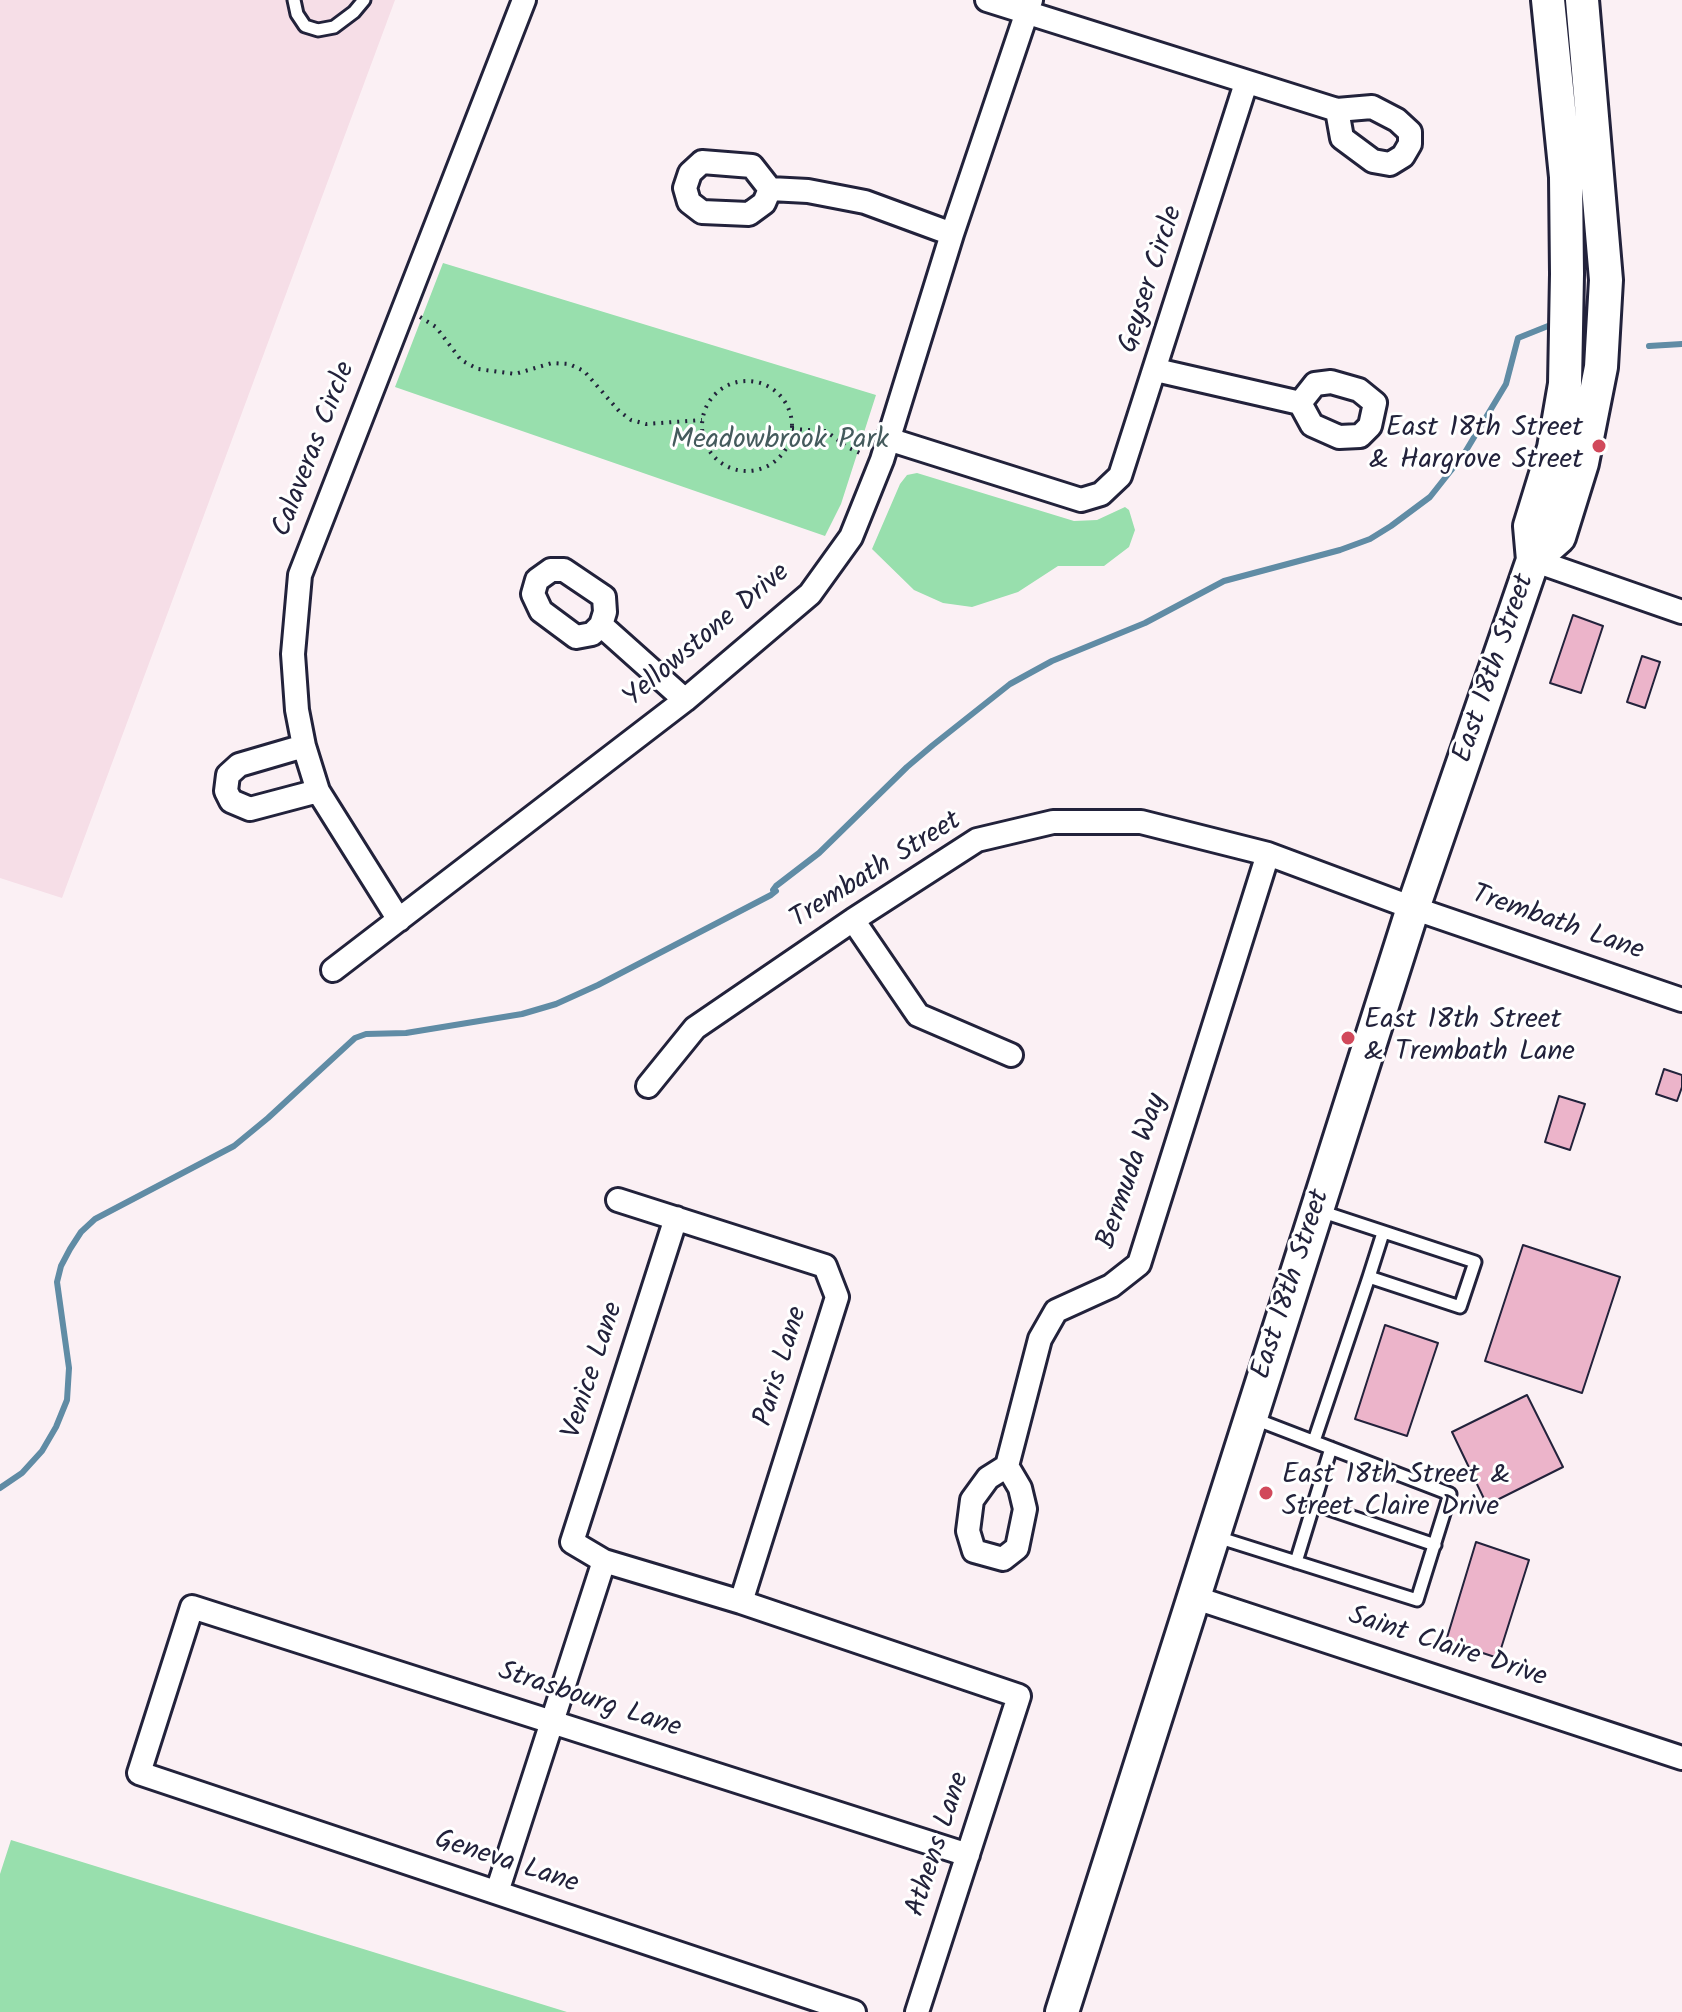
<!DOCTYPE html>
<style>
body{margin:0}
canvas{display:block;background:#fbf0f4}
</style>
<canvas width="1682" height="2012"></canvas>
<script>
const ctx = document.querySelector('canvas').getContext('2d');
ctx.lineJoin = 'round';
function paint(path, color) {
  ctx.fillStyle = color;
  ctx.fill(path, 'evenodd');
}
function toPath(rows) {
  const path = new Path2D();
  for (const r of rows) {
    if (r.length === 3) {
      path.moveTo(r[0] + r[2], r[1]);
      path.arc(r[0], r[1], r[2], 0, 2 * Math.PI);
      continue;
    }
    path.moveTo(r[0], r[1]);
    for (let i = 2; i < r.length; i += 2) path.lineTo(r[i], r[i + 1]);
  }
  return path;
}
function strokePath(path, color, width, dash) {
  ctx.strokeStyle = color;
  ctx.lineWidth = width;
  ctx.lineCap = dash ? 'butt' : 'round';
  ctx.setLineDash(dash || []);
  ctx.stroke(path);
}
function write(font, color, halo, rows, align = 'center') {
  ctx.font = font + ' Kalam,sans-serif';
  ctx.lineWidth = 6;
  ctx.setLineDash([]);
  ctx.textBaseline = 'middle';
  ctx.strokeStyle = halo;
  ctx.fillStyle = color;
  for (const [text, x, y, turn = 0] of rows) {
    ctx.save();
    ctx.translate(x, y);
    ctx.rotate((+turn || 0) * Math.PI / 180);
    ctx.textAlign = isNaN(turn) ? turn : align;
    if (halo) ctx.strokeText(text, 0, 0);
    ctx.fillText(text, 0, 0);
    ctx.restore();
  }
}
paint(toPath([
 [0,0,395,0,62,898,0,878]
]), '#f6dee7');
paint(toPath([
 [443,263,876,395,841,504,825,536,395,387],
 [917,473,1074,521,1097,520,1125,507,1129,510,1135,530,1129,547,1104,566,1058,566,1018,592,972,607,943,603,914,590,872,549,900,484,907,475],
 [11,1840,567,2012,0,2012,0,1874]
]), '#98dfad');
strokePath(toPath([
 [1649,346,1682,344],
 [0,1488,22,1473,42,1451,56,1427,67,1400,69,1368,57,1282,61,1266,70,1249,81,1232,95,1219,234,1146,268,1118,355,1038,366,1034,406,1033,522,1014,556,1004,598,985,771,895,776,891,773,890,776,886,819,853,907,767,933,745,1010,684,1052,661,1145,623,1224,581,1340,550,1370,539,1391,526,1430,497,1464,454,1506,384,1518,338,1548,326]
]), '#608ca5', 6);
const building = toPath([
 [1573,615,1603,626,1581,693,1550,683,1573,615],
 [1642,656,1660,662,1645,708,1627,702,1642,656],
 [1664,1069,1682,1075,1682,1087,1677,1101,1656,1094,1664,1069],
 [1559,1096,1585,1104,1570,1150,1545,1142,1559,1096],
 [1523,1245,1620,1277,1582,1393,1485,1361,1523,1245],
 [1385,1325,1438,1343,1407,1436,1355,1419,1385,1325],
 [1527,1395,1563,1467,1487,1505,1452,1432,1527,1395],
 [1476,1542,1529,1560,1498,1658,1446,1641,1476,1542]
]);
paint(building, '#ecb4ca');
strokePath(building, '#22223b', 2);
const lane = toPath([
 [294,0,297,14,305,26,318,30,334,27,354,12,364,0],
 [1369,1277,1383,1233],
 [1314,1441,1369,1277,1460,1307,1475,1262,1320,1211],
 [1314,1504,1435,1545],
 [1217,1537,1417,1600,1450,1494,1255,1419],
 [1296,1562,1331,1448]
]);
const street = toPath([
 [987,0,1337,110,1372,107,1397,120,1410,132,1410,144,1403,156,1390,164,1373,161,1342,138,1337,110],
 [702,162,752,166,770,189,764,203,749,214,702,212,689,202,685,188,690,173,702,162],
 [770,189,808,191,865,202,952,234],
 [1156,370,1300,403,1312,425,1339,437,1360,436,1370,426,1375,403,1359,390,1331,382,1315,384,1300,403],
 [888,439,1081,500,1101,494,1120,476,1246,83],
 [1533,560,1682,612],
 [551,570,564,570,604,597,605,612,601,625,592,634,576,637,541,611,533,594,537,580,551,570],
 [601,625,685,700],
 [304,746,239,765,228,775,226,791,231,801,250,809,318,791],
 [399,920,318,791,304,746,297,710,293,654,300,575,524,0],
 [853,920,918,1015,1011,1055],
 [333,970,685,700,810,594,851,537,882,460,952,234,1031,0],
 [648,1086,695,1028,853,920,977,840,1053,822,1141,822,1268,854,1413,908,1682,1000],
 [618,1200,825,1266,837,1297,741,1602],
 [676,1218,572,1542,604,1561,741,1602,1019,1696,917,2012],
 [1007,1466,1020,1488,1025,1509,1017,1548,1003,1559,974,1551,968,1531,972,1500,988,1478,1007,1466,1040,1339,1056,1311,1111,1286,1139,1264,1268,854],
 [1193,1597,1682,1758],
 [497,1892,604,1561],
 [854,2012,139,1773,192,1607,968,1855]
]);
const secondary = toPath([
 [1533,560,1559,537,1582,463,1601,367,1606,280,1582,0],
 [1062,2012,1413,908,1533,560,1530,526,1554,448,1565,384,1567,274,1566,177,1548,0]
]);
strokePath(lane, '#22223b', 17);
strokePath(street, '#22223b', 28);
strokePath(secondary, '#22223b', 38);
strokePath(toPath([
 [420,317,436,327,461,360,478,369,515,374,552,363,569,364,584,371,619,411,631,420,646,424,702,420],
 [747,426,45],
 [792,429,826,431,847,447,862,454]
]), '#22223b', 4, [2, 6]);
strokePath(lane, '#fff', 11);
strokePath(street, '#fff', 22);
strokePath(secondary, '#fff', 32);
for (const [x, y, r, color] of [
 [1599,446,8,"#d1495b"],
 [1348,1038,8,"#d1495b"],
 [1266,1493,8,"#d1495b"]
]) {
  const dot = new Path2D();
  dot.arc(x, y, r, 0, 2 * Math.PI);
  ctx.fillStyle = color;
  ctx.fill(dot);
  strokePath(dot, '#fff', 3);
}
write('28px', '#22223b', '#fff', [
 ["Geyser Circle",1153,280,-72],
 ["Calaveras Circle",316,450,-69],
 ["Yellowstone Drive",708,637,-40],
 ["East 18th Street",1496,669,-71],
 ["Trembath Street",877,872,-32],
 ["Trembath Lane",1557,925,19],
 ["Bermuda Way",1134,1172,-71],
 ["East 18th Street",1293,1285,-72],
 ["Paris Lane",783,1367,-73],
 ["Venice Lane",595,1371,-72],
 ["Saint Claire Drive",1447,1649,18],
 ["Strasbourg Lane",589,1702,18],
 ["Athens Lane",940,1845,-72],
 ["Geneva Lane",506,1864,18]
]);
write('28px', '#22223b', '#fff', [
 ["East 18th Street",1583,430,"right"],
 ["& Hargrove Street",1583,462,"right"],
 ["East 18th Street",1364,1022],
 ["& Trembath Lane",1364,1054],
 ["East 18th Street &",1282,1477],
 ["Street Claire Drive",1282,1509]
], 'left');
write('28px', '#455b5d', '#fff', [
 ["Meadowbrook Park",780,442]
]);
</script>
